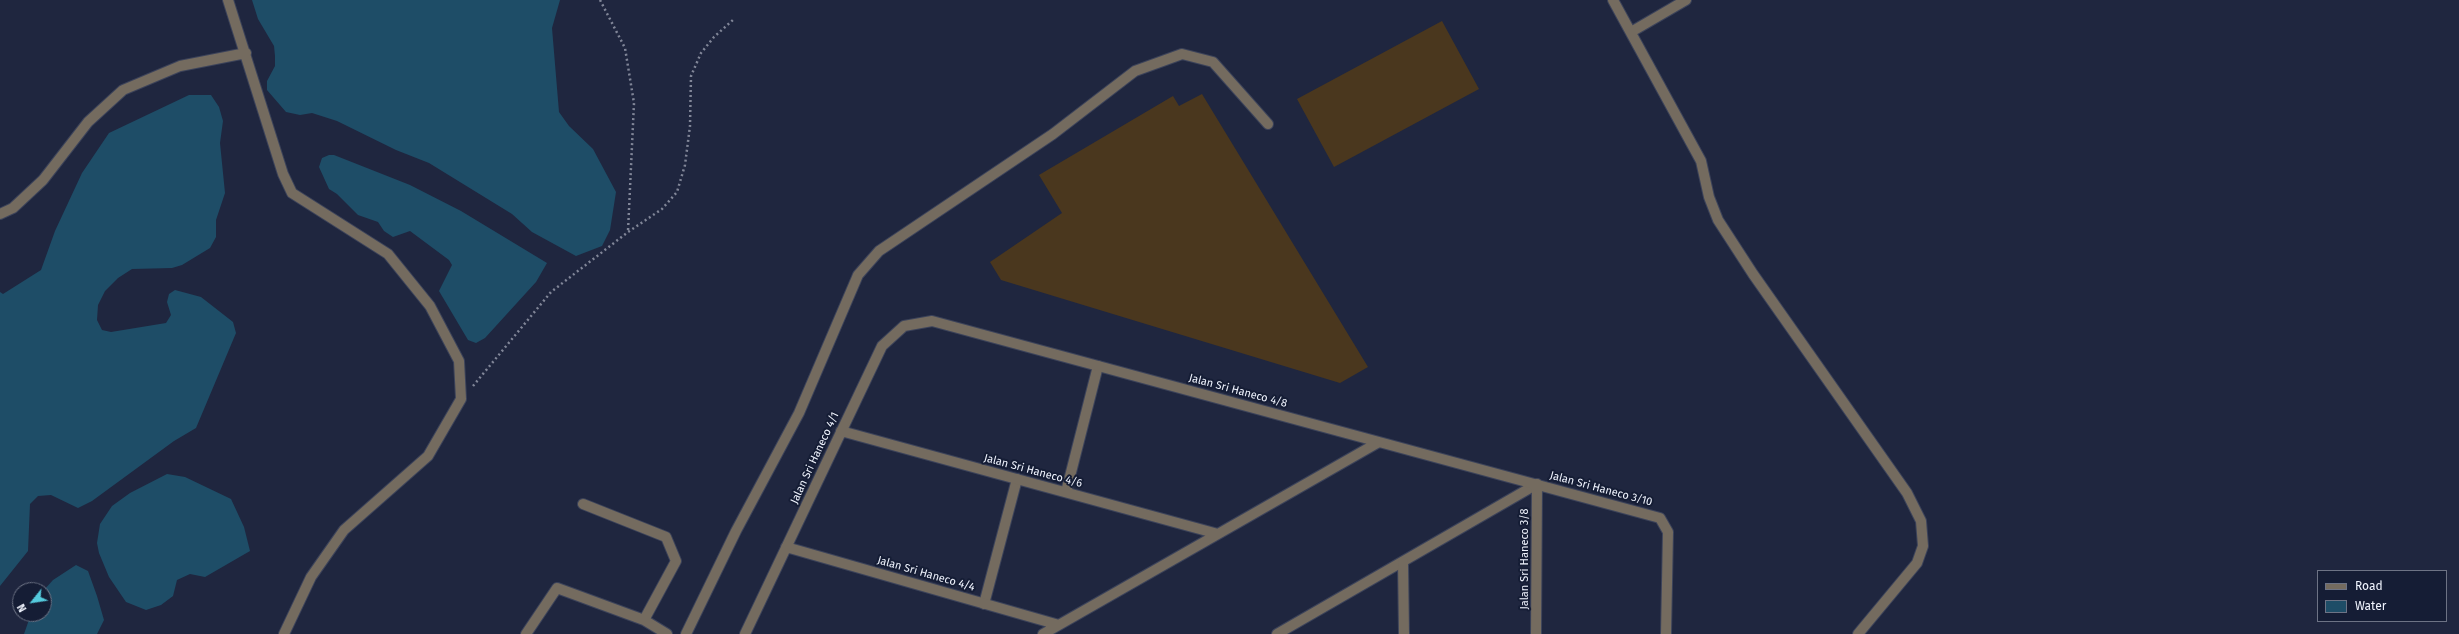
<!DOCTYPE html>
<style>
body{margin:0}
#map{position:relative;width:2459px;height:634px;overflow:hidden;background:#1f263f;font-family:"Fira Sans",sans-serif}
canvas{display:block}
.legend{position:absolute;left:2317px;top:570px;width:130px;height:52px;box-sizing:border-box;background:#151d35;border:1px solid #6d7385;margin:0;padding:5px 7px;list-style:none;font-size:12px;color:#f0f4fe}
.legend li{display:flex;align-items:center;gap:8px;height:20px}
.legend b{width:20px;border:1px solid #6d7385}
.north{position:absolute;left:12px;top:582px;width:40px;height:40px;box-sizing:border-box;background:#151d35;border:1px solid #6d7385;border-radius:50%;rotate:240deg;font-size:11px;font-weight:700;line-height:16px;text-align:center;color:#f0f4fe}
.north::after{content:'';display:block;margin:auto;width:14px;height:18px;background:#54cadd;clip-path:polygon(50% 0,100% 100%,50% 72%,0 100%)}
</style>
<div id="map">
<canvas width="2459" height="634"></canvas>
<ul class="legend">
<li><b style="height:5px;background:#746b5f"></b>Road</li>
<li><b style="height:11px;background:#1e4d67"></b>Water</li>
</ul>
<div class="north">N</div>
</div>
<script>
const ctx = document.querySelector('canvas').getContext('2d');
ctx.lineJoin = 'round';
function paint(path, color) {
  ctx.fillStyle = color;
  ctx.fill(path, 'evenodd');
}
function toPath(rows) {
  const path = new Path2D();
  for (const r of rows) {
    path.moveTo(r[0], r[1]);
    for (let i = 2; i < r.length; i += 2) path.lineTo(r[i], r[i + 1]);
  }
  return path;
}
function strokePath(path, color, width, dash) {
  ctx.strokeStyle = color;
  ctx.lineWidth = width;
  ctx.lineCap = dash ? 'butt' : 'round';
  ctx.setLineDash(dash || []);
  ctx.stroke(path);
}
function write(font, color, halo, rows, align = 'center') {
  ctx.font = font + ' "Fira Sans",sans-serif';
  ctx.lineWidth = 4;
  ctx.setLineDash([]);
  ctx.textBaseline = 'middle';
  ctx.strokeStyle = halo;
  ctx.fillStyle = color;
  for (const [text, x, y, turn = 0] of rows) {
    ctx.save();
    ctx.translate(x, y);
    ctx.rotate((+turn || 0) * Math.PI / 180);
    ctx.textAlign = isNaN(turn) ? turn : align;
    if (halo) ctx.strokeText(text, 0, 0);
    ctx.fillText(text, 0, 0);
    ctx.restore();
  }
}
paint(toPath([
 [252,0,560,0,552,28,559,112,569,126,593,149,616,192,610,230,602,246,576,256,532,232,512,214,429,163,396,150,337,121,312,113,300,115,286,112,267,90,267,81,275,66,275,56,274,46,258,19],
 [189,95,211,95,219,107,223,121,220,143,225,193,216,220,216,237,210,248,182,265,172,268,132,269,118,278,105,291,98,305,97,320,102,330,111,332,166,323,171,315,167,302,169,294,175,290,201,297,233,322,236,333,196,428,174,441,92,501,78,508,51,495,38,496,30,504,28,551,0,586,0,292,3,294,41,270,55,231,82,173,109,133],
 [329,155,334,155,410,185,461,211,547,263,536,282,485,338,476,343,468,340,439,291,452,265,449,260,410,231,393,237,384,231,378,222,358,215,337,194,329,189,319,167,322,158],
 [167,474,185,477,231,499,244,527,250,551,205,577,190,574,177,580,173,596,161,605,146,610,126,602,109,577,99,553,97,543,100,524,112,506,130,493],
 [76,565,88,571,97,596,104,620,97,634,24,634,31,614,44,614,44,590,53,580]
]), '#1e4d67');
paint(toPath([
 [1442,21,1479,89,1334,167,1297,99],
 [1202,94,1368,367,1340,383,1001,280,990,262,1062,213,1039,175,1173,96,1179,106]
]), '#4a371e');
const service = toPath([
 [228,0,283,174,292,193,388,254,430,306,459,361,461,399,428,456,344,530,311,577,284,634],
 [0,214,13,208,43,180,88,122,123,90,180,66,246,53],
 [1066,492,1098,366],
 [583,504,666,537,676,561,644,620],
 [984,604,1017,479],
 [526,634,557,588,644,620,667,634],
 [686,634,736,531,799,413,858,275,879,251,1053,134,1135,71,1182,54,1213,62,1268,124],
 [1277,634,1537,484]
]);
const minor = toPath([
 [1613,0,1701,161,1709,197,1718,220,1753,274,1907,493,1921,521,1923,546,1917,563,1858,634],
 [1631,32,1686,0],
 [841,431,1218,534],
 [786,547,1059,625],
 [1403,562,1404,634],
 [745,634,882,346,904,326,932,321,1660,518,1668,532,1666,634],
 [1043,634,1379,442],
 [1536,634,1537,484]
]);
strokePath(service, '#3c435a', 12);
strokePath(minor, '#3c435a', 12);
strokePath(toPath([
 [600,0,625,48,634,103,628,231],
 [473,386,551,292,628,232,662,209,677,192,685,165,690,126,691,76,701,53,714,37,734,19]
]), '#818698', 2.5, [2, 3]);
strokePath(service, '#746b5f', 10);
strokePath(minor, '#746b5f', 10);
write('11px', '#f0f4fe', '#151d35', [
 ["Jalan Sri Haneco 4/8",1238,391,15],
 ["Jalan Sri Haneco 4/1",815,458,-65],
 ["Jalan Sri Haneco 4/6",1033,471,15],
 ["Jalan Sri Haneco 3/10",1601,489,15],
 ["Jalan Sri Haneco 3/8",1525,559,-90],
 ["Jalan Sri Haneco 4/4",926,574,16]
]);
</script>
